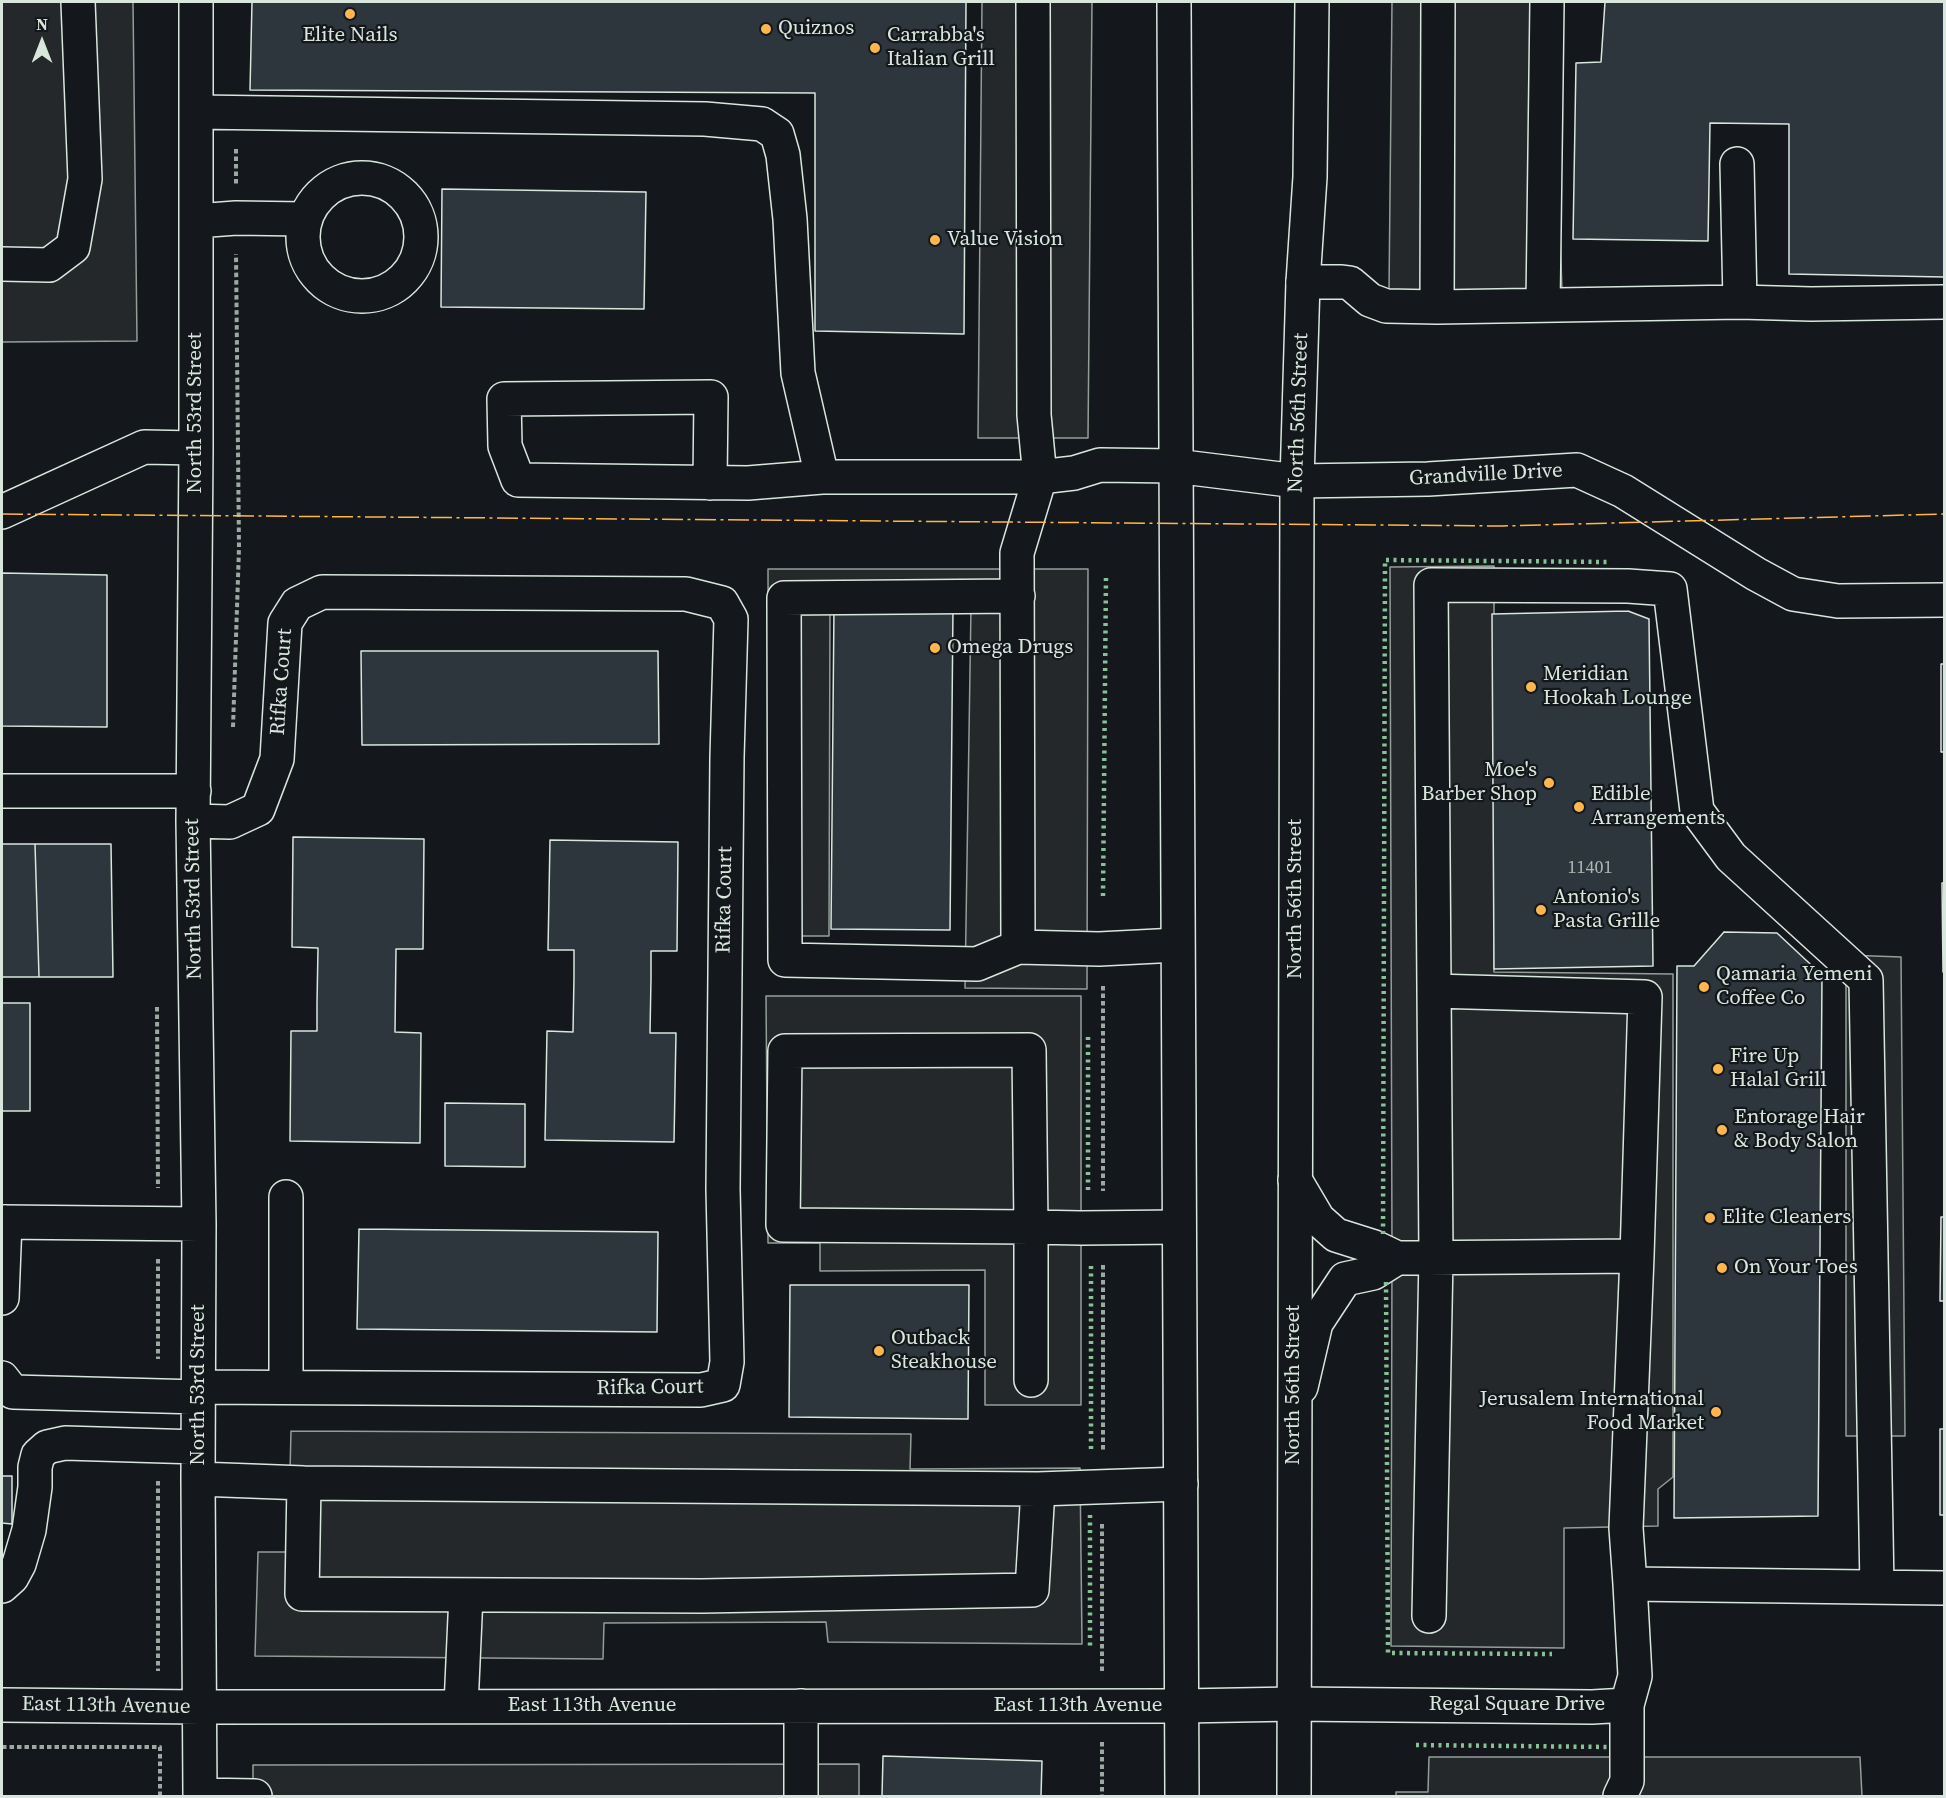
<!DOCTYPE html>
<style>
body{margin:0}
#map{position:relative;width:1946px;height:1798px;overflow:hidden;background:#14181c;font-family:"Source Serif 4",serif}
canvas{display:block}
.frame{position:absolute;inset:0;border:3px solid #d8e6dc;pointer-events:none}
.north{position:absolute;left:12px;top:12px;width:60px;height:60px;-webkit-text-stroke:4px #14181c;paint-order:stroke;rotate:0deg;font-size:16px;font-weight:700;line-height:24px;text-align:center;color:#d8e6dc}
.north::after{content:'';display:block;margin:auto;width:21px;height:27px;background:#d8e6dc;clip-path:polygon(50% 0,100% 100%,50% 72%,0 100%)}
</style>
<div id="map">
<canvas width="1946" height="1798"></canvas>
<div class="frame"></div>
<div class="north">N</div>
</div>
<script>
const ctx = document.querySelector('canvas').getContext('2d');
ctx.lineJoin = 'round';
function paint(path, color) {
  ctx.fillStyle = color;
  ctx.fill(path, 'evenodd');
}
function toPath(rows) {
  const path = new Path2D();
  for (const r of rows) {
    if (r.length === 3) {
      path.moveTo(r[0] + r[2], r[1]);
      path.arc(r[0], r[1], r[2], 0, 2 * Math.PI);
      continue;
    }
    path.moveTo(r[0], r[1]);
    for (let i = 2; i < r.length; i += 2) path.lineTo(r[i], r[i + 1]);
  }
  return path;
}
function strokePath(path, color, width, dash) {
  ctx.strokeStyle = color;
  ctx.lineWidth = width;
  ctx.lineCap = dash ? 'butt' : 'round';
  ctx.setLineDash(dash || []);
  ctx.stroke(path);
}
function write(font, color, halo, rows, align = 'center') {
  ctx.font = font + ' "Source Serif 4",serif';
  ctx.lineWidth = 4.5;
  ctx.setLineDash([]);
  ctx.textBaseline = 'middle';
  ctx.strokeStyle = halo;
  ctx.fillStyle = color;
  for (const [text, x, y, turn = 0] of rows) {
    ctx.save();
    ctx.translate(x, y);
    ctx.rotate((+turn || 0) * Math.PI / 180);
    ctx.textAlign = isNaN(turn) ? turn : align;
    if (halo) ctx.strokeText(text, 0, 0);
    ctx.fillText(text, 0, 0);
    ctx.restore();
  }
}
const parking = toPath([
 [2,2,133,2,137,341,2,342,2,2],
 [982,2,1092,2,1088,438,978,438,982,2],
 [1392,2,1552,2,1562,291,1389,291,1392,2],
 [1494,566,1494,972,1673,974,1673,1477,1658,1489,1658,1526,1564,1528,1564,1648,1391,1646,1392,1251,1390,567,1494,566],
 [768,569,1088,569,1087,989,965,988,971,607,830,606,829,936,769,936,768,569],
 [1846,955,1901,957,1905,1436,1846,1436,1846,955],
 [766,996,1081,996,1081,1405,985,1405,985,1270,820,1271,820,1243,768,1243,766,996],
 [291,1431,911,1434,910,1469,1080,1468,1082,1644,828,1642,826,1622,604,1623,603,1659,255,1656,258,1552,288,1552,291,1431],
 [1429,1757,1860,1757,1862,1796,1396,1796,1396,1792,1428,1792,1429,1757],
 [859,1764,859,1796,253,1796,253,1765,859,1764]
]);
paint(parking, '#24282b');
strokePath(parking, '#939e99', 1.5);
const building = toPath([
 [252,2,966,2,964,334,815,331,815,93,250,90,252,2],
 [1605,2,1944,2,1944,277,1789,274,1789,124,1710,123,1708,241,1573,239,1576,63,1601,62,1605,2],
 [442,189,646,192,644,309,441,307,442,189],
 [2,573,107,575,107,727,2,726,2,573],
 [834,606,953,607,950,930,831,929,834,606],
 [1628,611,1649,619,1653,966,1494,969,1492,614,1628,611],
 [361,651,658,651,659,744,362,745,361,651],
 [1941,664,1944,664,1944,752,1941,752,1941,664],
 [293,837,424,839,423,949,396,949,395,1032,421,1033,420,1143,290,1141,291,1031,317,1031,317,1003,318,948,292,947,293,837],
 [550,840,678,842,677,951,651,951,651,978,650,1033,676,1033,674,1142,545,1140,547,1031,573,1032,574,977,574,950,548,950,550,840],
 [2,844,35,844,39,977,2,977,2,844],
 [35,844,111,844,113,977,39,977,35,844],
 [1942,883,1944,883,1944,972,1943,972,1942,883],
 [1724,932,1777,933,1822,975,1818,1516,1674,1518,1677,966,1694,966,1724,932],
 [2,1003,30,1003,30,1111,2,1111,2,1003],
 [445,1103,525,1104,525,1167,445,1166,445,1103],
 [1941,1217,1944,1217,1944,1301,1940,1301,1941,1217],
 [359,1229,658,1232,657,1332,357,1329,359,1229],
 [790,1285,969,1285,968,1419,789,1417,790,1285],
 [1940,1429,1944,1429,1944,1515,1940,1515,1940,1429],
 [2,1476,12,1476,12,1524,2,1523,2,1476],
 [883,1756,1042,1761,1041,1796,882,1796,883,1756]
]);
paint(building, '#2c363c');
strokePath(building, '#d8e6dc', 1.5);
const minor = toPath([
 [196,2,196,448,193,821,199,1224,198,1479,200,1796],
 [1033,2,1034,415,1040,477,1017,553,1018,947,1099,949,1177,945],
 [1438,2,1437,307,1740,302],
 [196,112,705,119,762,124,777,134,783,155,790,219,798,373,822,477],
 [1737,164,1740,302,1811,304,1944,302],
 [362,237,59],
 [196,221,236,218,304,219],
 [2,264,49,265,73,247,85,179,78,2],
 [1303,282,1342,282,1350,283,1370,300,1386,306,1437,307],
 [1543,305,1547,2],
 [710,483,711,397,504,399,505,446,518,480,748,483,822,477,1040,477,1074,473,1100,465,1175,466,1297,481,1428,479,1577,470,1623,491,1756,574,1793,594,1838,601,1944,600],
 [2,512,144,447,196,448],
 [1018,596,784,598,785,960,977,964,1018,947],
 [2,791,194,791],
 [193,821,230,822,258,809,277,759,285,623,297,604,322,592,686,594,722,603,731,619,727,757,723,1189,727,1362,723,1385,701,1390,199,1387],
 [1434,991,1645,997,1637,1256],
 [1295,1180,1318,1219,1336,1235,1374,1247,1397,1258,1637,1256,1626,1528,1630,1584],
 [2,1222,199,1224],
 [2,1298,5,1222],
 [2,1378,13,1392,199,1397],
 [1031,1380,1031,1227,1029,1050,785,1051,783,1225,1031,1227,1081,1228,1179,1227],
 [286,1387,286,1197],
 [1301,1387,1316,1323,1345,1279,1373,1273,1397,1258],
 [198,1479,304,1483,1038,1489,1032,1590,702,1596,302,1594,304,1483],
 [1038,1489,1181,1484],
 [2,1586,12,1577,19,1564,29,1530,35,1487,35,1467,38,1455,47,1447,65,1443,198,1447],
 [1429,1616,1436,1257,1431,585,1628,586,1670,589,1697,811,1731,857,1866,980,1877,1587],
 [2,1705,201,1707,1182,1706,1294,1704,1592,1707,1627,1705,1635,1676,1630,1584,1944,1588],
 [461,1706,466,1595],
 [801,1706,801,1796],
 [200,1795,255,1796],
 [1620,1796,1627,1781,1627,1705]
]);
const major = toPath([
 [1174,2,1182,1796],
 [1294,1796,1297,481,1303,282,1310,177,1312,2]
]);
strokePath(minor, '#d8e6dc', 36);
strokePath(major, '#d8e6dc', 36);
strokePath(toPath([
 [236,149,236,184],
 [233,727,239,548,236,254],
 [1103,986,1103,1191],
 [157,1007,158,1188],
 [158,1259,158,1359],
 [1103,1265,1103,1452],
 [158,1481,158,1671],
 [1102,1671,1102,1523],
 [1102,1742,1102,1796],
 [2,1747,160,1747,160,1796]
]), '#9da8a2', 4, [4.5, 3]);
strokePath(minor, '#14181c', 33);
strokePath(major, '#14181c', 33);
strokePath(toPath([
 [1103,896,1106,576],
 [1088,1037,1088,1190],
 [1383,1234,1385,560,1610,562],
 [1091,1266,1091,1451],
 [1386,1282,1388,1653,1552,1654],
 [1090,1515,1090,1646],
 [1416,1745,1609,1747],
 [1390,1795,1390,1796]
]), '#8ac095', 4.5, [3, 4.5]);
strokePath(toPath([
 [1944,460,1944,508],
 [2,514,1502,526,1944,514]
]), '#ffb74d', 1.5, [21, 4.5, 3, 4.5]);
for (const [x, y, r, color] of [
 [350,14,6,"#ffb74d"],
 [766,29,6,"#ffb74d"],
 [875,48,6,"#ffb74d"],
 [935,240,6,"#ffb74d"],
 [935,648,6,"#ffb74d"],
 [1531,687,6,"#ffb74d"],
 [1549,783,6,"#ffb74d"],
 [1579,807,6,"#ffb74d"],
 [1541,910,6,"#ffb74d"],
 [1704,987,6,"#ffb74d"],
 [1718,1069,6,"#ffb74d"],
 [1722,1130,6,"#ffb74d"],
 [1710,1218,6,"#ffb74d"],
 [1722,1268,6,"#ffb74d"],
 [879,1351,6,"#ffb74d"],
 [1716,1412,6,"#ffb74d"]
]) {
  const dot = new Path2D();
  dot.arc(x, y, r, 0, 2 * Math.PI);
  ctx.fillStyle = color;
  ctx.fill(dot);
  strokePath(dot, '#14181c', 2);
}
write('18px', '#adbab4', null, [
 ["11401",1590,868]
]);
write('21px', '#d8e6dc', '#14181c', [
 ["Quiznos",778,29],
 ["Elite Nails",350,36,"center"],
 ["Carrabba's",887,36],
 ["Italian Grill",887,60],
 ["Value Vision",947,240],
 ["Omega Drugs",947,648],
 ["Meridian",1543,675],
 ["Hookah Lounge",1543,699],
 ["Moe's",1537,771,"right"],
 ["Barber Shop",1537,795,"right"],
 ["Edible",1591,795],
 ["Arrangements",1591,819],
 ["Antonio's",1553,898],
 ["Pasta Grille",1553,922],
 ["Qamaria Yemeni",1716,975],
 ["Coffee Co",1716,999],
 ["Fire Up",1730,1057],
 ["Halal Grill",1730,1081],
 ["Entorage Hair",1734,1118],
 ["& Body Salon",1734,1142],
 ["Elite Cleaners",1722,1218],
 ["On Your Toes",1734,1268],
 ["Outback",891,1339],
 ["Steakhouse",891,1363],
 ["Jerusalem International",1704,1400,"right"],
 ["Food Market",1704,1424,"right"]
], 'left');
write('21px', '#d8e6dc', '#14181c', [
 ["North 53rd Street",196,413,-90],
 ["North 56th Street",1299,413,-88],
 ["Grandville Drive",1486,475,-3],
 ["Rifka Court",282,682,-86],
 ["North 53rd Street",194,899,-91],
 ["North 56th Street",1296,899,-90],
 ["Rifka Court",725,900,-89],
 ["North 53rd Street",199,1385,-90],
 ["North 56th Street",1294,1385,-90],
 ["Rifka Court",650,1388,-1],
 ["Regal Square Drive",1517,1705],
 ["East 113th Avenue",106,1706,1],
 ["East 113th Avenue",592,1706],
 ["East 113th Avenue",1078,1706]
]);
</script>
